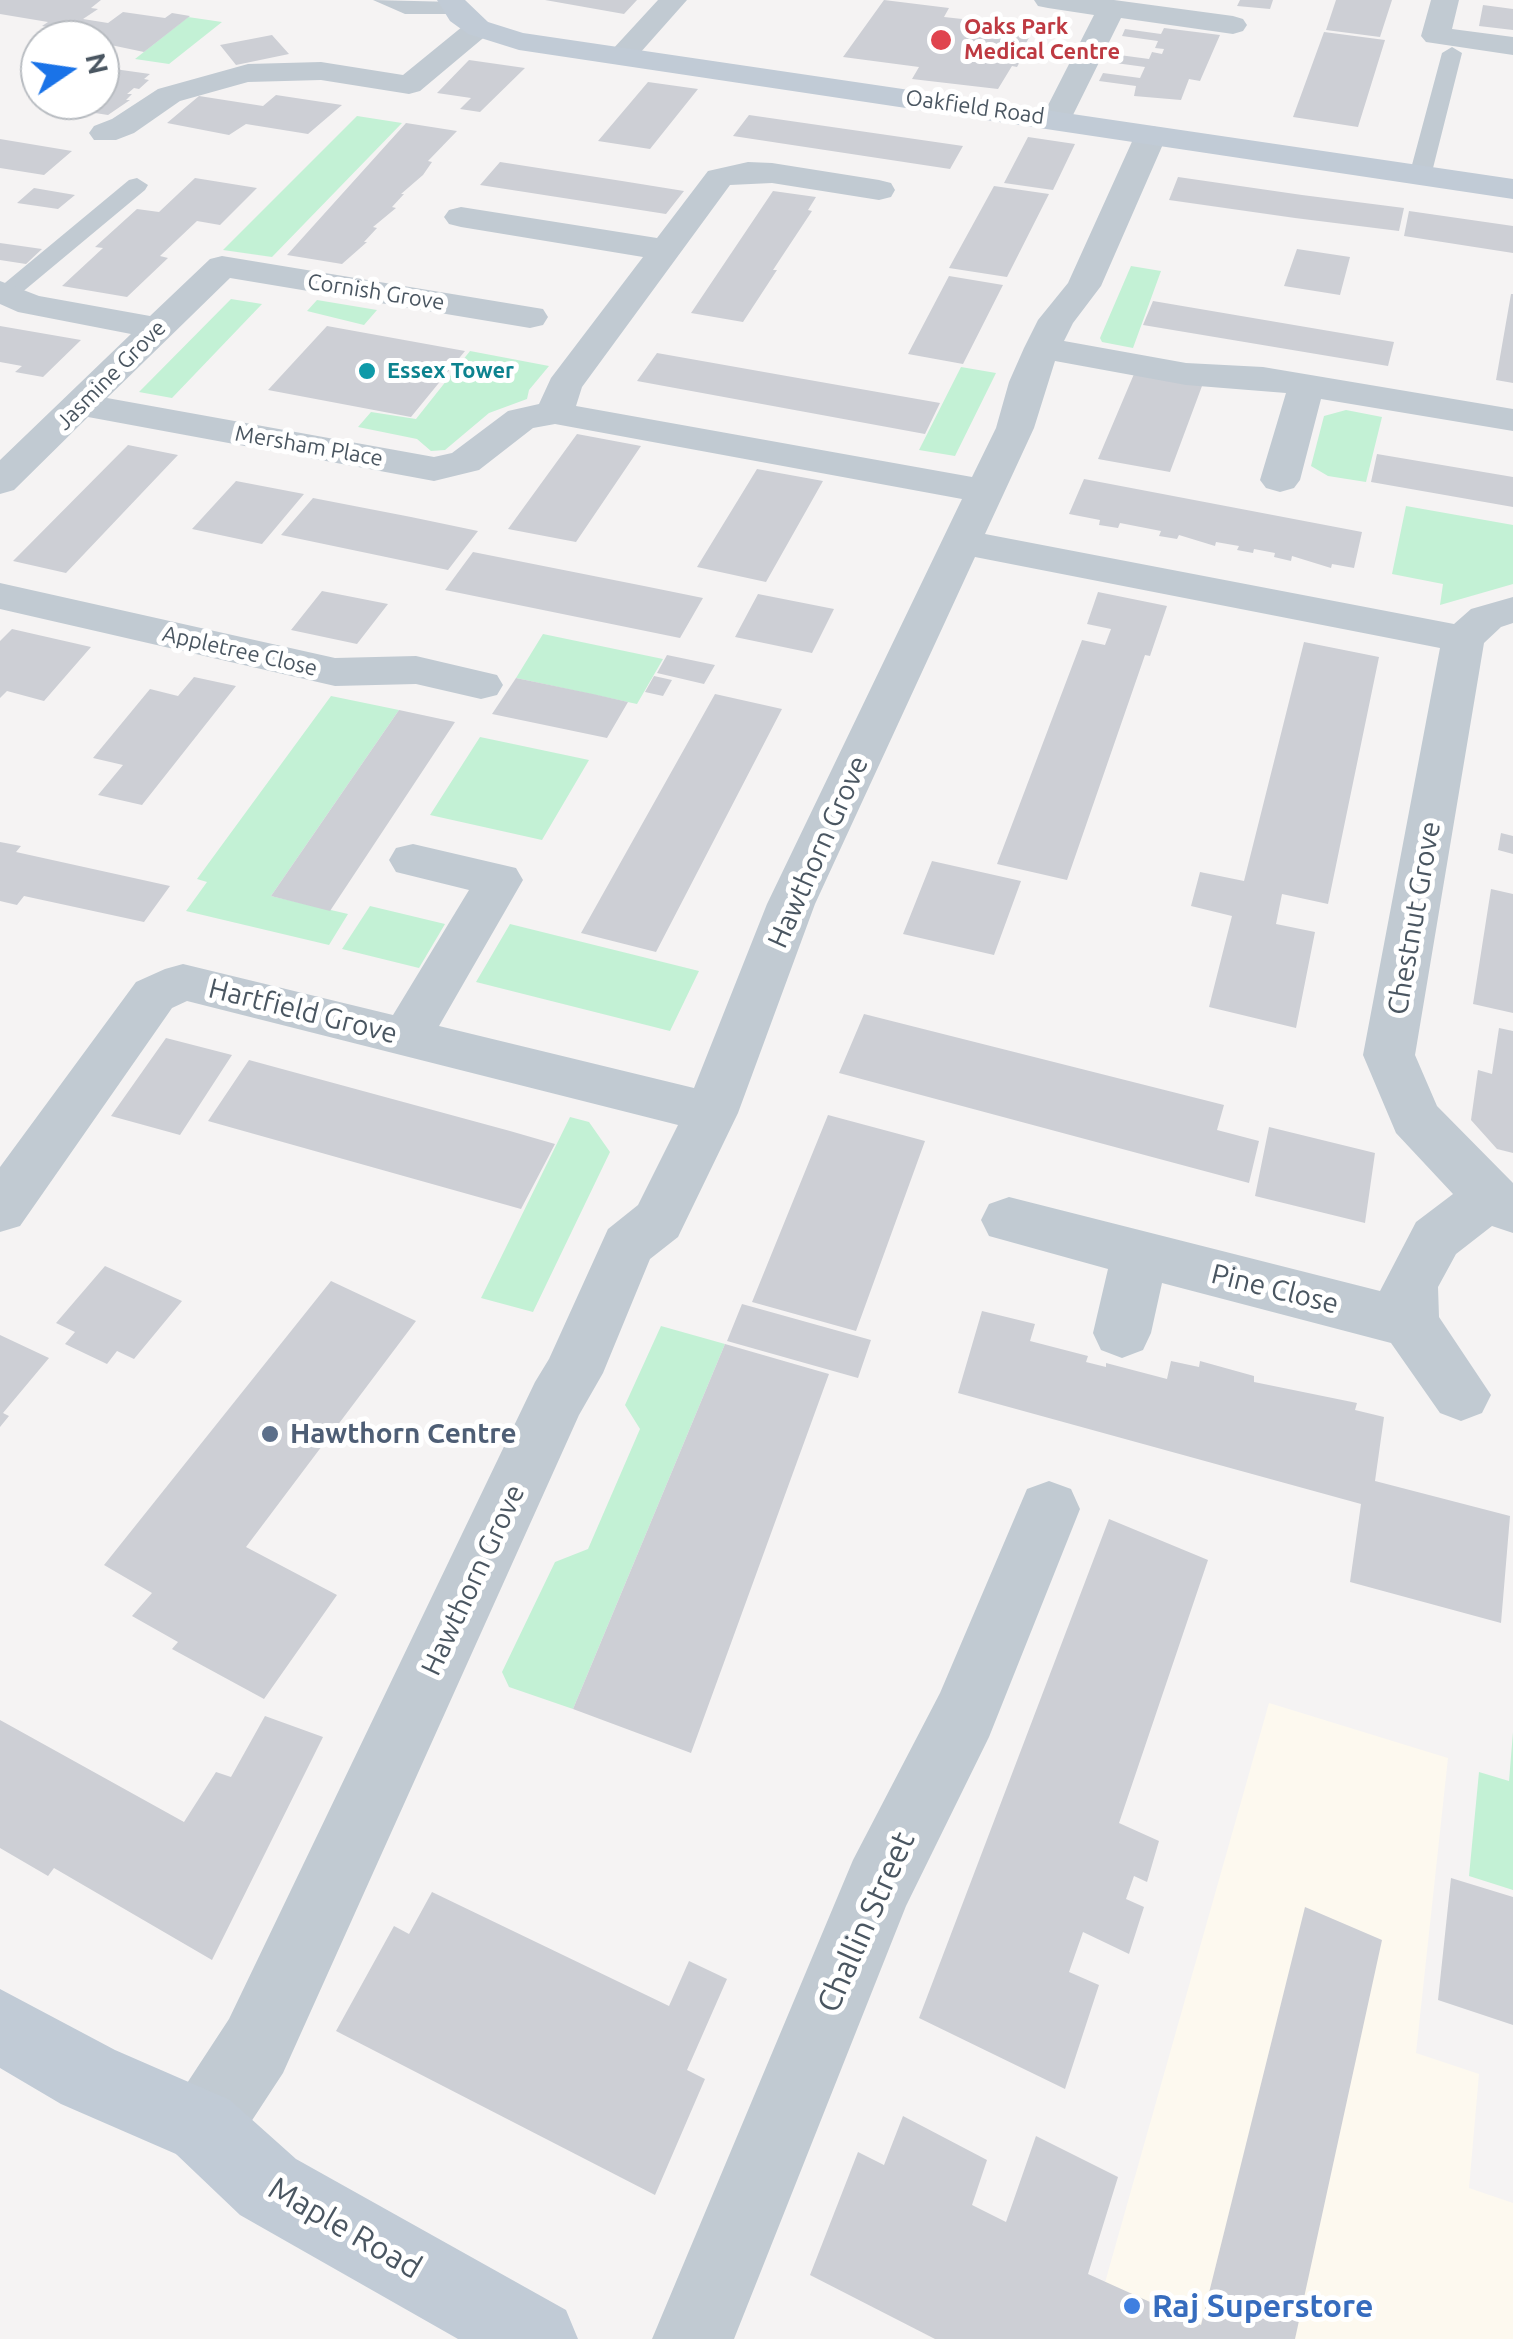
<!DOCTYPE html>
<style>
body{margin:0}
#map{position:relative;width:1513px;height:2339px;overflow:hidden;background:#f5f3f3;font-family:Ubuntu,sans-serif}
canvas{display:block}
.north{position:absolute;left:20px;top:20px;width:100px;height:100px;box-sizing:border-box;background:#fff;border:2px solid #b7bbc0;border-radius:50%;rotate:77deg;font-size:28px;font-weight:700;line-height:40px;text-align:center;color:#4a5661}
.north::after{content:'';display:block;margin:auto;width:35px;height:45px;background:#1a73e8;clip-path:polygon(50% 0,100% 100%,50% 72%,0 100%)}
</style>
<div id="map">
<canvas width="1513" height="2339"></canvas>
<div class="north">N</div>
</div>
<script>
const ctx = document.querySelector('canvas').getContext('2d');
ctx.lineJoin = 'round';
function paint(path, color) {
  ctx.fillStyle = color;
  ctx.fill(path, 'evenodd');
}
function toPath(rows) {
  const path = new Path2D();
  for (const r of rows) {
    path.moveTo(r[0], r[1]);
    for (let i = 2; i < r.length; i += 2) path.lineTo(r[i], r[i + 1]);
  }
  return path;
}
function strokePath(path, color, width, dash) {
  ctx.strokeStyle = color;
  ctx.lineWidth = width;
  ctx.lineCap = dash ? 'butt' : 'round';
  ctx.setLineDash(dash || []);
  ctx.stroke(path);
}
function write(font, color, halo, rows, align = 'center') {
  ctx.font = font + ' Ubuntu,sans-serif';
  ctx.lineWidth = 10;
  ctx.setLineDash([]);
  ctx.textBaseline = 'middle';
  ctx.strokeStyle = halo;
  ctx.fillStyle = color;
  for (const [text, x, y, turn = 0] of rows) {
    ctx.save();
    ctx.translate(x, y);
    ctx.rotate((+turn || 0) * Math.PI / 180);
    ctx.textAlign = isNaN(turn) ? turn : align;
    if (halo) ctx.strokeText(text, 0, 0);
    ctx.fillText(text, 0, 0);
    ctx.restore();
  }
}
paint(toPath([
 [1269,1703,1448,1758,1416,2053,1479,2074,1469,2188,1513,2203,1513,2339,1089,2339]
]), '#fdf9ef');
paint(toPath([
 [188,17,222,22,169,64,135,59],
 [357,116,402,123,272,257,223,250],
 [1131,266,1161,271,1133,348,1102,342,1100,338],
 [231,299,262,304,172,398,139,392],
 [317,300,377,310,364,325,307,311],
 [470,351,549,366,529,390,527,399,489,413,445,450,431,451,417,439,358,427,371,412,416,419],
 [961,367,996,373,955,456,919,450],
 [1346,410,1382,417,1366,482,1328,476,1311,466,1324,416],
 [1406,506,1513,525,1513,584,1440,605,1443,584,1392,574],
 [543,634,663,659,637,704,516,678],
 [331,696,399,710,271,896,348,914,329,945,186,911,207,882,197,879],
 [480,737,589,760,542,840,430,815],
 [370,906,445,924,419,968,342,949],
 [510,924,699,971,670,1031,476,982],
 [570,1117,589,1122,610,1152,533,1312,481,1298],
 [661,1326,725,1344,573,1709,509,1687,502,1672,555,1562,588,1549,640,1429,625,1405],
 [1513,1732,1513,1890,1469,1876,1479,1772,1509,1781]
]), '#c3f1d5');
paint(toPath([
 [0,0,101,0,91,8,98,9,83,19,108,23,123,12,165,18,172,13,190,16,144,52,87,40,94,34,42,26,48,22,0,14],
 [545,0,637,0,624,14],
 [884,0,949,8,944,17,1035,27,1020,54,1024,54,1017,67,1012,66,998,89,912,79,919,67,843,57],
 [1240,0,1273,0,1270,9,1237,6],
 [1336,0,1392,0,1380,37,1326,30],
 [1483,5,1513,9,1513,30,1479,26],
 [1164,28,1220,35,1200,81,1189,79,1181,100,1134,96,1136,86,1099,81,1103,73,1140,78,1145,67,1108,62,1112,54,1149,59,1152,52,1162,54,1164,49,1155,48,1158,41,1122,36,1125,29,1161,34],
 [1324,32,1385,40,1358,127,1293,117],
 [272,35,289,54,236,65,220,45],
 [469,60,525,68,480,112,460,109,471,98,437,93],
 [100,67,150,74,144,79,149,80,139,89,134,88,127,94,132,94,126,100,130,100,108,115,50,106,58,100,100,100],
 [648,82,698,89,650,149,598,141],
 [276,95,342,105,308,134,246,124,229,135,167,123,199,96,263,106],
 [749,115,901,137,963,146,950,169,733,136],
 [406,123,457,131,428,161,432,162,423,175,401,194,404,194,392,207,396,208,373,227,377,228,364,242,367,242,342,264,287,255],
 [1028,137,1075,144,1053,190,1004,183],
 [0,139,72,151,44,175,0,168],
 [500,162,622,181,684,191,666,214,480,185],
 [1178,177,1302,195,1404,208,1399,231,1295,218,1169,200],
 [195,178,257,188,220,225,197,221,160,256,168,258,127,297,62,286,103,248,95,247,137,209,159,212],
 [994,186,1049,194,1007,277,949,268],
 [34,188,75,195,58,209,17,203],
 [773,191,816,197,808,210,812,211,773,270,777,270,743,322,691,313],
 [1409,211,1513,226,1513,253,1404,236],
 [0,243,42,249,26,264,0,260],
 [1297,249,1350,257,1340,295,1284,286],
 [949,276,1003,285,963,364,908,354],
 [1511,294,1513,294,1513,383,1496,380],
 [1153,301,1394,342,1388,366,1143,325],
 [0,326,81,340,43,377,15,372,22,366,0,362],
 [327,326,465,351,411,417,268,390],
 [657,353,781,375,940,403,925,434,637,381],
 [1134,374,1202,386,1170,472,1098,459],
 [577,434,641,446,576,542,508,529],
 [128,445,178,455,66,573,13,561],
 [1377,454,1513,477,1513,507,1371,482],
 [757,469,823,481,766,582,697,567],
 [1084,479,1362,532,1354,568,1332,564,1331,568,1292,556,1291,561,1274,557,1275,553,1254,549,1253,553,1237,550,1239,546,1216,542,1215,546,1179,535,1177,539,1159,536,1161,531,1120,523,1118,528,1099,525,1100,520,1069,514],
 [236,481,304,494,262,544,192,529],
 [313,498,411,517,478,531,448,570,281,535],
 [473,552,644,586,703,598,680,638,445,590],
 [322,591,388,604,357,644,291,630],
 [1098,592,1167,606,1150,656,1145,655,1067,880,997,864,1082,640,1105,645,1111,629,1087,624],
 [758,594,834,609,812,653,735,637],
 [12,629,91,647,44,701,7,691,0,698,0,641],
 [1304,642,1379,657,1328,904,1282,894,1276,924,1315,932,1296,1028,1209,1007,1232,916,1191,906,1200,872,1244,881],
 [667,655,715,665,704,684,657,673],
 [654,676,672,680,663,696,645,692],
 [194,677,236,686,142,805,98,795,123,765,93,758,150,689,178,696],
 [516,678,593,694,628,702,607,738,492,714],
 [715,694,782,709,656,952,581,933],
 [399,710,455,722,330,911,271,896],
 [1501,833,1513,836,1513,854,1498,850],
 [0,842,21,846,16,852,170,886,144,922,24,896,17,905,0,901],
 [932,861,1021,881,994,955,903,934],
 [1491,889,1513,894,1513,1013,1473,1004],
 [864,1014,1224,1105,1217,1130,1259,1141,1249,1183,839,1073],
 [1499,1028,1513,1031,1513,1153,1497,1149,1471,1120,1478,1070,1492,1074],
 [166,1038,232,1055,180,1135,111,1116],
 [249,1060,510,1131,555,1144,521,1209,208,1121],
 [828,1115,925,1141,856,1331,752,1302],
 [1269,1127,1375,1153,1365,1223,1255,1196],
 [105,1266,182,1301,134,1359,117,1351,107,1364,65,1344,75,1332,56,1323],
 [331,1281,416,1321,246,1547,337,1595,264,1699,172,1649,178,1642,132,1616,152,1593,104,1565],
 [742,1304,871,1340,858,1378,727,1341],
 [982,1311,1035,1324,1030,1341,1088,1356,1086,1362,1106,1367,1106,1363,1167,1379,1171,1361,1199,1367,1200,1361,1254,1376,1254,1382,1357,1403,1355,1410,1384,1417,1375,1481,1510,1516,1501,1623,1350,1582,1361,1504,958,1393],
 [0,1335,49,1358,3,1413,9,1416,0,1427],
 [725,1344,829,1374,691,1753,573,1709],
 [1109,1519,1208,1560,1119,1823,1159,1841,1147,1882,1134,1876,1126,1899,1144,1907,1129,1954,1083,1932,1069,1972,1099,1985,1065,2089,919,2018],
 [265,1716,323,1737,212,1960,54,1868,48,1876,0,1848,0,1720,184,1822,216,1772,231,1777],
 [1451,1878,1513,1897,1513,2025,1438,2000],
 [432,1892,669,2006,689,1961,727,1979,687,2070,705,2079,655,2195,336,2031,394,1926,409,1934],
 [1305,1907,1382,1940,1295,2339,935,2339,810,2275,858,2152,884,2165,903,2116,987,2160,972,2205,1006,2222,1036,2136,1118,2177,1088,2274,1201,2325]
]), '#cdcfd5');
paint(toPath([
 [373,0,455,2,465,8,455,14,405,14,373,0],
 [1452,47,1462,53,1431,176,1428,181,1412,181,1409,176,1442,53,1452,47],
 [137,178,148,185,145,190,14,299,0,300,0,287,129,180,137,178]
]), '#c1cad2');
paint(toPath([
 [658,0,687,0,632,62,612,62,607,56,612,50,658,0],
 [1034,0,1114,0,1233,16,1243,19,1247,25,1243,31,1233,34,1121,18,1071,119,1067,126,1056,128,1045,126,1041,119,1094,15,1048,8,1038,6,1034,0],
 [1431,0,1459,0,1452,29,1513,37,1513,55,1426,42,1421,36,1431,0],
 [478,19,488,22,492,28,488,34,420,91,409,94,321,80,248,82,180,101,134,133,116,140,94,140,89,133,94,126,112,119,158,89,248,64,321,62,403,75,468,22,478,19],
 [1151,126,1162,128,1167,135,1101,286,1073,323,1064,341,1186,363,1263,367,1513,409,1513,431,1321,399,1300,480,1294,488,1280,492,1266,488,1260,480,1286,393,1186,385,1055,361,1034,428,985,534,1454,624,1471,609,1513,597,1513,623,1501,627,1484,643,1415,1055,1437,1106,1513,1183,1513,1233,1492,1226,1456,1254,1438,1287,1439,1317,1491,1395,1482,1413,1461,1421,1440,1413,1391,1343,1162,1283,1151,1333,1143,1350,1122,1358,1101,1350,1093,1333,1108,1269,989,1236,981,1220,989,1204,1009,1197,1380,1291,1416,1222,1453,1194,1396,1133,1363,1055,1440,648,975,557,815,904,738,1113,678,1237,650,1259,603,1373,579,1415,283,2073,230,2154,203,2165,176,2154,165,2127,176,2100,229,2019,535,1382,549,1359,608,1229,638,1205,678,1125,187,1001,172,1008,20,1226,0,1232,0,1167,136,982,165,969,183,964,393,1015,469,890,396,872,389,860,396,848,413,844,516,868,523,880,439,1026,694,1088,767,904,962,499,555,424,533,428,479,470,434,481,88,417,14,490,0,494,0,460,131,334,18,312,0,304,0,281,39,296,150,316,210,259,222,256,543,309,548,317,543,325,530,328,230,278,107,398,434,457,452,453,508,411,539,404,551,378,643,257,461,227,449,224,444,217,449,210,461,207,657,238,708,171,748,162,772,163,879,180,891,183,895,190,891,197,879,200,772,183,730,185,582,387,576,406,972,477,996,428,1009,382,1024,348,1038,320,1068,283,1135,135,1140,128,1151,126],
 [0,583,335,658,416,656,497,675,503,685,497,695,481,699,416,684,335,686,0,609,0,583],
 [1049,1481,1071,1489,1080,1509,989,1737,906,1906,734,2339,652,2339,853,1860,940,1693,1027,1489,1049,1481]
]), '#c1cad2');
paint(toPath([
 [437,0,465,0,488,22,523,33,1513,179,1513,199,519,50,468,34,450,21,437,0],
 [0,1989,115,2050,230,2100,296,2159,566,2310,578,2339,458,2339,240,2215,176,2154,61,2104,0,2068,0,1989]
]), '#c1cbd6');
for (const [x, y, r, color] of [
 [941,40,12,"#e0444e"],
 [367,371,10,"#0f9aa8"],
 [270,1434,10,"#5c6f8a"],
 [1132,2306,10,"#3f7fe0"]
]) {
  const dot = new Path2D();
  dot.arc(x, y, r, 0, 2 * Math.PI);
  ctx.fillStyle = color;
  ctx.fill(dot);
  strokePath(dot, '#fff', 4);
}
write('bold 22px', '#be3a42', '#fff', [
 ["Oaks Park",964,27],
 ["Medical Centre",964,52]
], 'left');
write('22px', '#4a5661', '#fff', [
 ["Oakfield Road",975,107,8],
 ["Cornish Grove",376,292,9],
 ["Jasmine Grove",111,375,-45],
 ["Mersham Place",309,446,10],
 ["Appletree Close",240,651,13]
]);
write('bold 22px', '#0d838f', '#fff', [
 ["Essex Tower",387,371]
], 'left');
write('28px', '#4a5661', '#fff', [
 ["Hawthorn Grove",818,852,-66],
 ["Chestnut Grove",1414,918,-80],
 ["Hartfield Grove",303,1011,14],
 ["Pine Close",1275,1289,14],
 ["Hawthorn Grove",473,1580,-65]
]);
write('bold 28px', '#4e5e75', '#fff', [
 ["Hawthorn Centre",290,1434]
], 'left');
write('32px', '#4a5661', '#fff', [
 ["Challin Street",866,1922,-66],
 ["Maple Road",345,2228,30]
]);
write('bold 32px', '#366cbe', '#fff', [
 ["Raj Superstore",1152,2306]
], 'left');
</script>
